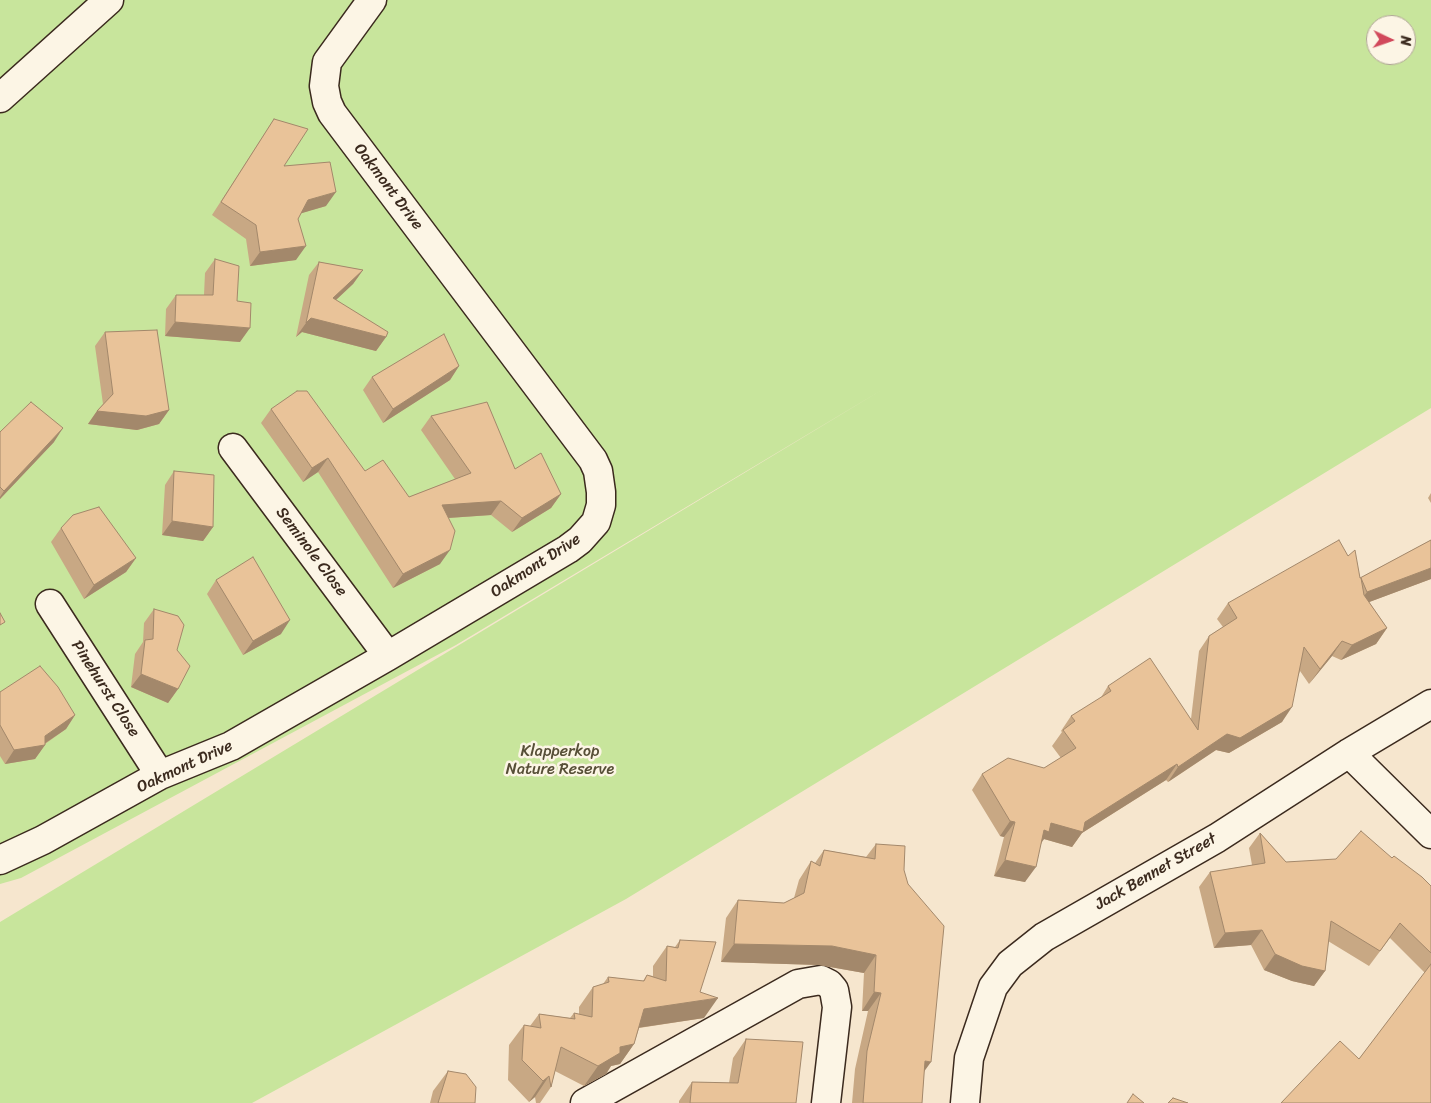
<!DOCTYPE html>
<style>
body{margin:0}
#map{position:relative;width:1431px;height:1103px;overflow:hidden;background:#f6e6ce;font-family:Sriracha,sans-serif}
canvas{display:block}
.north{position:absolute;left:1366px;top:15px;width:50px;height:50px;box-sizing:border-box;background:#fcf5e5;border:1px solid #afa495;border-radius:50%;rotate:93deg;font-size:14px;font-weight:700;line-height:20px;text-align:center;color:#3b2a1e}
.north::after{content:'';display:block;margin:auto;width:18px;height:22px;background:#d1495b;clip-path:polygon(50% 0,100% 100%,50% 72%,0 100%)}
</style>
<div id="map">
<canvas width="1431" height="1103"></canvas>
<div class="north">N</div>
</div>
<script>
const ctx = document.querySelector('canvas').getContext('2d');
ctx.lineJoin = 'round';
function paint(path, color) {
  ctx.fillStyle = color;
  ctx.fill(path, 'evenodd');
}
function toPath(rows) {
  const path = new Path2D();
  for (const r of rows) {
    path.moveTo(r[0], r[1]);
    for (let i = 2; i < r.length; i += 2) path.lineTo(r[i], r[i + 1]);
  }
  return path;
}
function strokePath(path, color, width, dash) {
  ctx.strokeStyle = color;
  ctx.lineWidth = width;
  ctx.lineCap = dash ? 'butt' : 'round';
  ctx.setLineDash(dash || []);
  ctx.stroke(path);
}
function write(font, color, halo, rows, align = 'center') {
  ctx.font = font + ' Sriracha,sans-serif';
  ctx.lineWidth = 5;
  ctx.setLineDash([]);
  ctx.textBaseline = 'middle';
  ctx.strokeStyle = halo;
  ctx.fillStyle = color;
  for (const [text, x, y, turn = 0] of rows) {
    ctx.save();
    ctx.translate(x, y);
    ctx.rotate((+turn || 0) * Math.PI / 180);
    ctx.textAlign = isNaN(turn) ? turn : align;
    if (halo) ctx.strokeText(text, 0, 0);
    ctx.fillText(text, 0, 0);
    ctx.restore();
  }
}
paint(toPath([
 [0,0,1431,0,1431,408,626,899,252,1103,0,1103,0,922,885,388,456,645,21,878,0,884],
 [1376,25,1406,25,1406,55,1376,55]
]), '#c8e59c');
const minor = toPath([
 [0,98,109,0],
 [233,448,388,656],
 [50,604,160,775],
 [1349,753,1431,834],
 [0,860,43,840,160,775,231,746,388,656,568,549,580,540,596,522,601,505,601,492,598,471,593,460,332,113,327,102,324,86,327,62,372,0],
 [585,1103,798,984,821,980,829,984,834,990,837,1007,826,1103],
 [965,1103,969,1058,993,987,1010,964,1044,937,1217,838,1349,753,1431,704]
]);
strokePath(minor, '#3b2a1e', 31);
strokePath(minor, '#fcf5e5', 28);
paint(toPath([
 [274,119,284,166,326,206,301,213,298,219,296,260,250,266,246,239,212,215],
 [215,259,240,342,165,336,166,309,176,295,204,295,205,273],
 [319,262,363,270,353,284,336,300,386,337,376,351,302,332,296,337,309,275],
 [105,332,169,410,159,424,137,430,88,424,97,411,103,404,95,346],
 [459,366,450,380,383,423,363,390,372,377],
 [271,409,365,471,409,497,455,479,421,430,431,416,515,469,561,494,551,508,512,532,491,515,448,518,440,564,393,588,318,472,303,482,261,423],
 [0,432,54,442,0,499],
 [174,471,213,527,203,541,162,535,165,485],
 [1431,493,1431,503,1428,498],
 [61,528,136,558,126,572,84,599,51,542],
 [1431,540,1431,579,1369,602,1387,628,1376,644,1341,660,1332,656,1309,684,1300,671,1282,722,1229,753,1216,750,1168,782,1166,780,1082,833,1072,847,1044,839,1042,842,1025,882,994,876,1004,837,1000,836,972,790,982,774,1044,768,1061,758,1052,746,1062,732,1061,731,1071,716,1100,699,1108,686,1191,719,1199,651,1209,636,1223,627,1217,619,1228,603,1360,578],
 [216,580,281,634,243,655,207,594],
 [154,609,177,650,178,689,168,703,131,687,135,654,143,642,144,623],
 [0,692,75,715,66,729,45,744,45,745,35,759,5,764,0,756],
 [1260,833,1286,862,1392,858,1431,886,1431,1103,1359,1059,1425,973,1390,938,1369,966,1328,941,1325,971,1314,986,1292,981,1264,970,1251,945,1214,948,1199,887,1210,872,1252,865,1249,848],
 [876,844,904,870,924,1071,922,1103,852,1103,855,1069,868,1011,862,1011,864,973,819,965,721,962,726,918,738,900,784,903,794,898,799,880,811,861,815,863,824,850,866,857],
 [680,940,700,992,704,1018,639,1028,634,1044,620,1064,611,1066,606,1074,584,1086,555,1071,551,1087,540,1103,536,1103,535,1097,529,1102,508,1080,509,1045,524,1025,530,1026,539,1014,570,1018,574,1013,579,1014,579,1007,593,987,603,984,608,977,643,981,647,975,653,976,653,966,667,946,675,947],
 [746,1039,796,1103,679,1103,679,1101,692,1082,729,1083,733,1058],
 [448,1071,475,1103,430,1103,433,1091]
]), '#c8a884');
paint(toPath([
 [336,192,326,206,299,214,308,200],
 [306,246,296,260,250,266,260,252],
 [363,270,353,284,323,312,333,298],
 [311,318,386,337,376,351,302,332,296,337,306,323],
 [175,322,250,328,240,342,165,336],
 [459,366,450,380,383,423,393,409],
 [169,410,159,424,137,430,88,424,97,411],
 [63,428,54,442,0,499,0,497,4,491],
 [328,458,318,472,303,482,312,468],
 [561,494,551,508,512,532,522,518],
 [501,501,491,515,433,519,442,505],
 [172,521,213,527,203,541,162,535],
 [450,550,440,564,393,588,403,574],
 [136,558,126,572,84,599,94,585],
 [1431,568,1431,579,1356,607,1367,592],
 [290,620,281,634,243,655,253,641],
 [1387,628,1376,644,1341,660,1352,645],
 [1342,641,1332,656,1309,684,1320,669],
 [141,674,178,689,168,703,131,687],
 [1292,707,1282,722,1229,753,1216,750,1168,782,1178,767,1227,734],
 [75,715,66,729,41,746,45,745,35,759,5,764,14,750,45,736],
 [1177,764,1166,780,1082,833,1072,847,1044,839,1038,847,1044,830,1051,823,1085,822],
 [1010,821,1015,822,1004,837,1000,836],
 [1005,860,1036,867,1025,882,994,876],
 [1262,930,1251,945,1214,948,1225,933],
 [734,944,832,946,876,955,864,973,819,965,721,962],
 [1275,954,1325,971,1314,986,1292,981,1264,970],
 [874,992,881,993,868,1011,862,1011],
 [718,998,704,1018,630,1029,644,1009],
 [634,1044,620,1064,611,1066,606,1074,584,1086,598,1066,620,1047],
 [925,1061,931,1062,918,1080],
 [549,1076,535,1097,529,1102,543,1081]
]), '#a3886b');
const building = toPath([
 [274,119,308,129,284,166,330,162,336,192,308,200,298,219,306,246,260,252,256,225,221,202,274,119],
 [215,259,239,266,237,301,251,303,250,328,175,322,176,295,213,295,215,259],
 [319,262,363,270,333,298,388,332,386,337,311,318,306,323,319,262],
 [157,330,169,410,146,416,97,411,113,394,105,332,157,330],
 [444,334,459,366,393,409,372,377,444,334],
 [297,391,307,391,365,471,383,460,409,497,471,473,431,416,487,402,515,469,541,453,561,494,522,518,501,501,442,505,455,531,450,550,403,574,328,458,312,468,271,409,297,391],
 [31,402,63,428,4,491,0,487,0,432,31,402],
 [174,471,214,475,213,527,172,521,174,471],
 [99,507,136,558,94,585,61,528,73,515,99,507],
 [1339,540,1348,556,1355,550,1360,578,1431,540,1431,568,1367,592,1361,578,1364,595,1387,628,1352,645,1342,641,1320,669,1304,647,1292,707,1240,738,1227,734,1178,767,1177,764,1085,822,1083,832,1051,823,1049,832,1044,830,1036,867,1005,860,1015,822,1010,821,982,774,1008,758,1044,768,1076,748,1063,730,1075,721,1071,716,1111,691,1108,686,1150,658,1198,730,1209,636,1237,618,1228,603,1339,540],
 [253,557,290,620,253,641,216,580,253,557],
 [154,609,178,616,184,625,177,650,190,666,178,689,141,674,145,640,153,639,154,609],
 [0,613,5,622,0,625,0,613],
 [40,666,58,687,75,715,45,736,45,745,14,750,0,725,0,692,40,666],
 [1361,831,1392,858,1394,856,1422,877,1431,886,1431,953,1400,923,1380,951,1331,921,1325,971,1302,966,1275,954,1262,930,1225,933,1210,872,1265,863,1260,833,1286,862,1336,859,1361,831],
 [876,844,905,846,904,870,908,884,944,926,931,1062,925,1061,922,1103,863,1103,867,1051,881,993,874,992,876,955,832,946,734,944,738,900,784,903,804,893,811,861,820,866,824,850,875,859,876,844],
 [680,940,716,942,700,992,718,998,644,1009,634,1044,620,1047,620,1053,598,1066,561,1047,551,1087,549,1076,543,1081,522,1060,524,1025,541,1028,539,1014,575,1019,574,1013,592,1017,593,987,609,982,608,977,644,981,647,975,666,981,667,946,678,948,680,940],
 [1431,964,1431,1103,1281,1103,1340,1041,1359,1059,1431,964],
 [746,1039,803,1042,796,1103,690,1103,692,1082,738,1083,746,1039],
 [448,1071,466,1074,476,1087,475,1103,438,1103,448,1071],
 [1133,1094,1144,1103,1127,1103,1133,1094],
 [1173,1098,1188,1103,1168,1103,1173,1098]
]);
paint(building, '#e9c399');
strokePath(building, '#a3886b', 1);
write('16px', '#3b2a1e', '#fcf5e5', [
 ["Oakmont Drive",388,187,53],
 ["Seminole Close",311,552,53],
 ["Oakmont Drive",536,566,-33],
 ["Pinehurst Close",105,689,57],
 ["Oakmont Drive",185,767,-25],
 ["Jack Bennet Street",1156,872,-30]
]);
write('16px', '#574f37', '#fcf5e5', [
 ["Klapperkop",560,752],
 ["Nature Reserve",560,770]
]);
</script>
